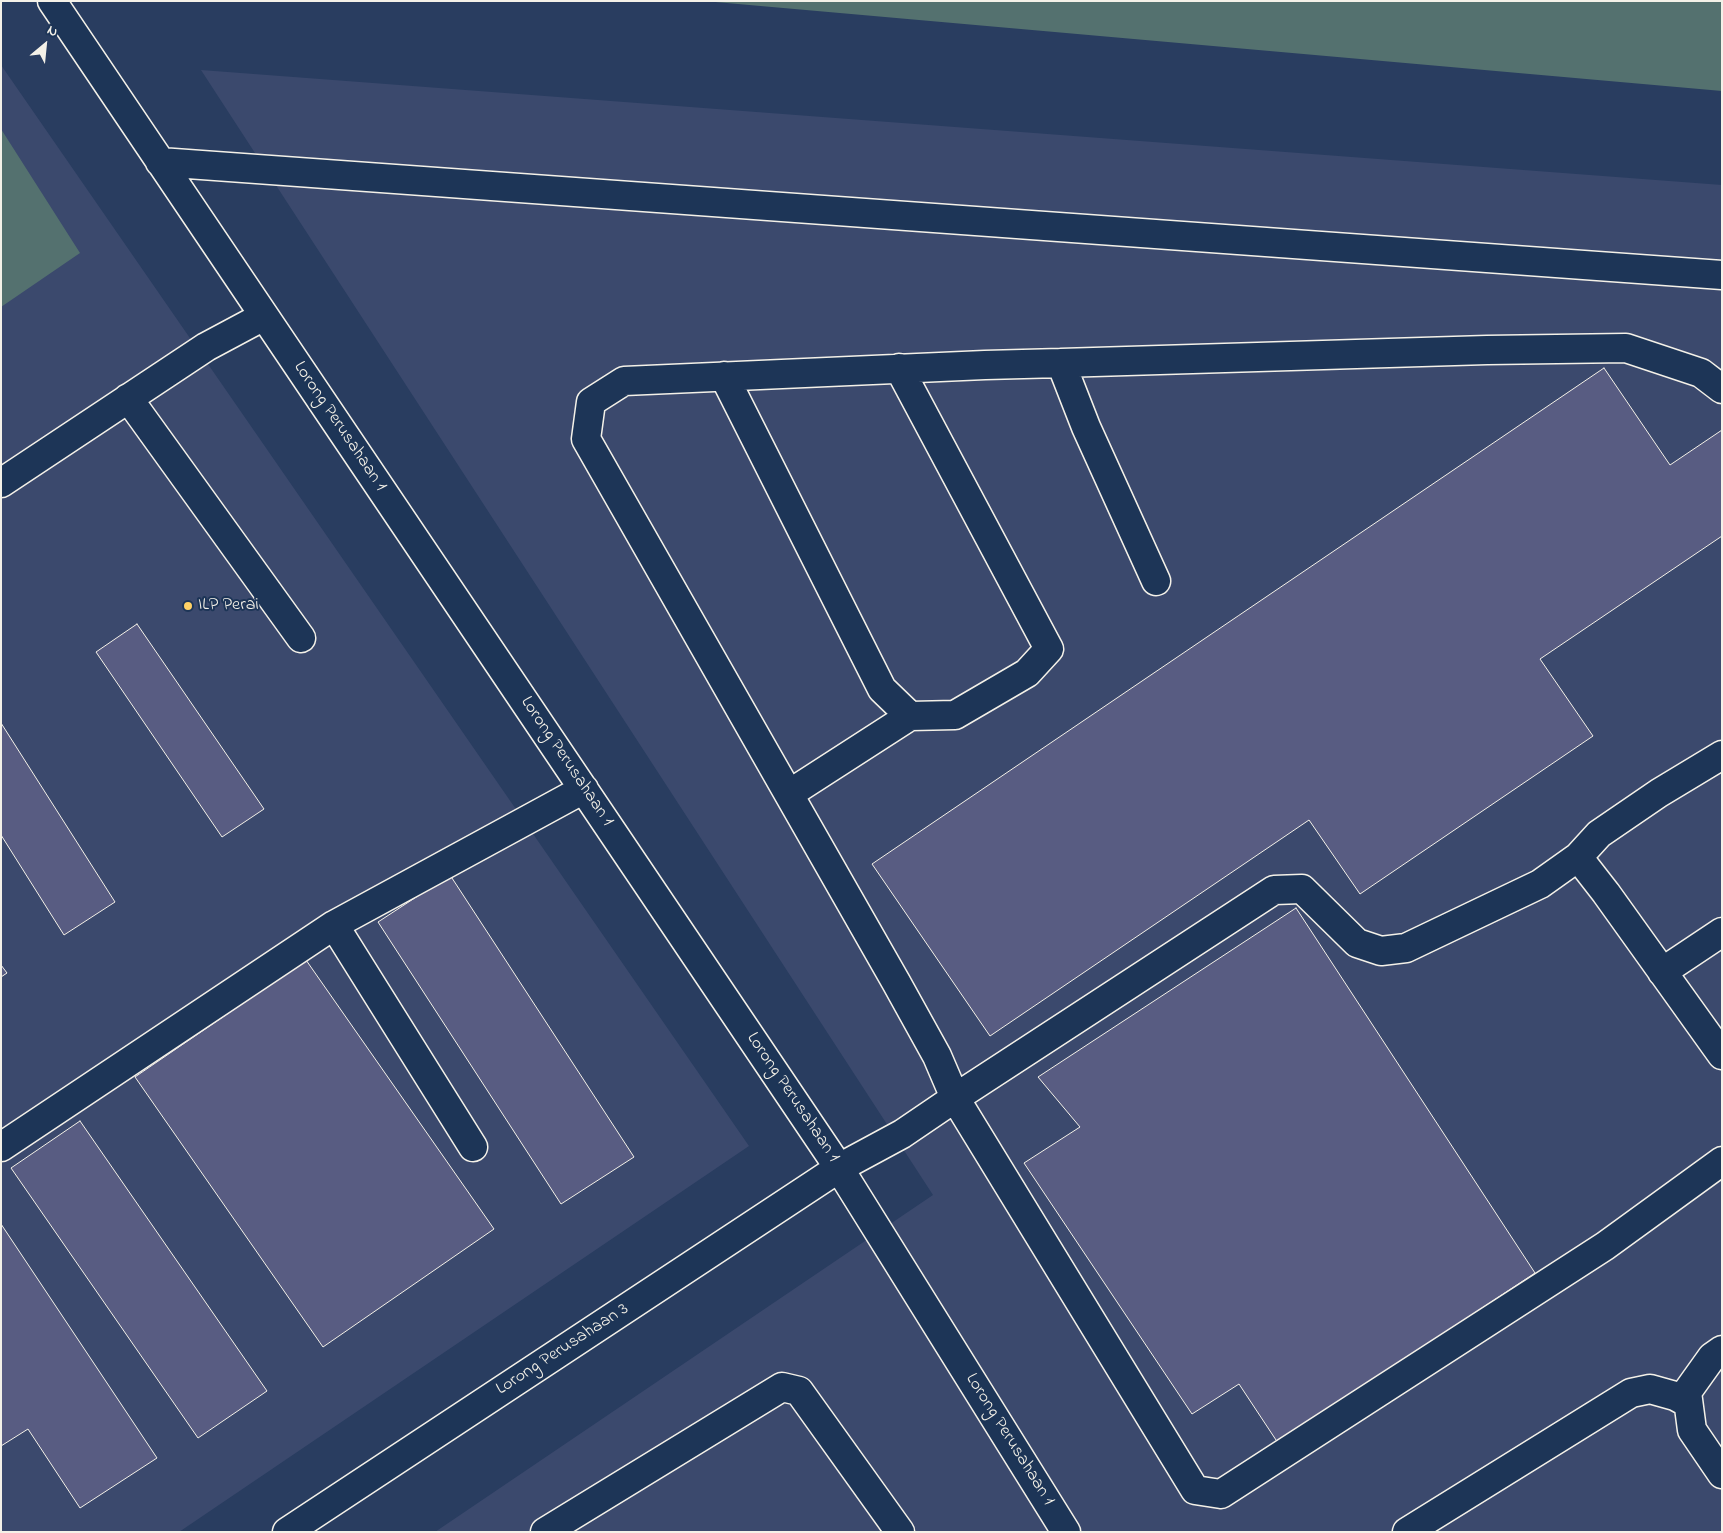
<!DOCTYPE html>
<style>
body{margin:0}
#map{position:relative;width:1723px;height:1533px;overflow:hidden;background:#293d60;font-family:"Indie Flower",sans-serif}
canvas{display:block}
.frame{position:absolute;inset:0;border:2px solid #f4f1e8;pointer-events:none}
.north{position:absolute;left:20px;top:20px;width:50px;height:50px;-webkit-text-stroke:4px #1d3557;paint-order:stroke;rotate:28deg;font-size:14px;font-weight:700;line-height:20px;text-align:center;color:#f4f1e8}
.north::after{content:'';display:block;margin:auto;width:18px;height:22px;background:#f4f1e8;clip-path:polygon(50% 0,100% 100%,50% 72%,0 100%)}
</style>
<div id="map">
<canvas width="1723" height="1533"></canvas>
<div class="frame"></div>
<div class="north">N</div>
</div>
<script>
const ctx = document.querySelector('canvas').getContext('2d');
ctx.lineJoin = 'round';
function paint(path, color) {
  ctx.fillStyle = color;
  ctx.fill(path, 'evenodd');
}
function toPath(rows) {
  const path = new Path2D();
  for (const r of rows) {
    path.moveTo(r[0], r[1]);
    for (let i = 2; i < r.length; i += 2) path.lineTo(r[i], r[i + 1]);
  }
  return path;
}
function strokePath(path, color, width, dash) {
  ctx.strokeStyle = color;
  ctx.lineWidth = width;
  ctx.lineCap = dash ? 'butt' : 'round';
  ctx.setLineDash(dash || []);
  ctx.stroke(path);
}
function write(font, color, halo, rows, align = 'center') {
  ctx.font = font + ' "Indie Flower",sans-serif';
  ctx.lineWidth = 4;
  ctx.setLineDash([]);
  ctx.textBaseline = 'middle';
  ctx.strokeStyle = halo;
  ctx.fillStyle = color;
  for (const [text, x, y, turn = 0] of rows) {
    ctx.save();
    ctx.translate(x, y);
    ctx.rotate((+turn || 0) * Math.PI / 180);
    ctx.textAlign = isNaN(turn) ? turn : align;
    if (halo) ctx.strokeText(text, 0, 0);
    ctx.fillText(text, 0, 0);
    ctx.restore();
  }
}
paint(toPath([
 [1,65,749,1146,179,1532,1,1532],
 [201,70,1722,185,1722,1532,435,1532,933,1195]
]), '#3b496d');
paint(toPath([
 [704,1,1722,1,1722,91],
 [1,129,80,253,1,307]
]), '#54716f');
const building = toPath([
 [1604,368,1670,465,1722,430,1722,536,1540,659,1593,736,1360,894,1309,820,990,1036,872,864,1604,368],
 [137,624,264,809,222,837,96,652,137,624],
 [1,723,115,902,64,935,1,835,1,723],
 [450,875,634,1157,561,1204,378,922,450,875],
 [1296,908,1535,1273,1278,1443,1239,1384,1192,1414,1024,1163,1080,1127,1038,1077,1296,908],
 [306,960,494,1229,323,1347,135,1077,306,960],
 [1,965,7,973,1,977,1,965],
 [80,1121,267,1391,198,1438,11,1168,80,1121],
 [1,1224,157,1458,80,1508,28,1429,1,1446,1,1224]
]);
paint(building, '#585c82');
strokePath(building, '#f4f1e8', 1);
const minor = toPath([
 [52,1,839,1168,1066,1532],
 [160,162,1722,275],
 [1061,363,1487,350,1626,348,1701,373,1722,389],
 [724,376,882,689,910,716,955,715,1027,673,1049,649,899,368],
 [128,398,301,638],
 [1,483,206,347,264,316],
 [789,794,910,716],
 [1578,857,1599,834,1659,793,1722,755],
 [334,925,473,1147],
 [1662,972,1722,932],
 [1722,1055,1606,893,1578,857,1540,884,1406,948,1381,951,1357,943,1302,889,1274,890,955,1098,1195,1490,1221,1494,1605,1246,1722,1161],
 [1,1147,334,925,584,789],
 [1722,1350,1712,1357,1687,1392,1692,1430,1722,1474],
 [287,1532,839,1168,902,1134,955,1098,937,1056,896,982,586,439,591,402,624,381,985,365,1061,363,1086,427,1156,581],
 [545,1532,782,1387,799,1391,900,1532],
 [1407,1532,1631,1393,1650,1389,1675,1396,1688,1403]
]);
strokePath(minor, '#f4f1e8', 31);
strokePath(minor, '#1d3557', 28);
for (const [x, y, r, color] of [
 [188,606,5,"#ffd166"]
]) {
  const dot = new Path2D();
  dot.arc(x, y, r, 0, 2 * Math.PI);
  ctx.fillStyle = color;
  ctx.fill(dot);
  strokePath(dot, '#1d3557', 2);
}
write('18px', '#f4f1e8', '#1d3557', [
 ["Lorong Perusahaan 1",339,427,56],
 ["Lorong Perusahaan 1",566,762,56],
 ["Lorong Perusahaan 1",792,1098,56],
 ["Lorong Perusahaan 3",563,1350,-33],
 ["Lorong Perusahaan 1",1009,1440,58]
]);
write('18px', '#f4f1e8', '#1d3557', [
 ["ILP Perai",198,606]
], 'left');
</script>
